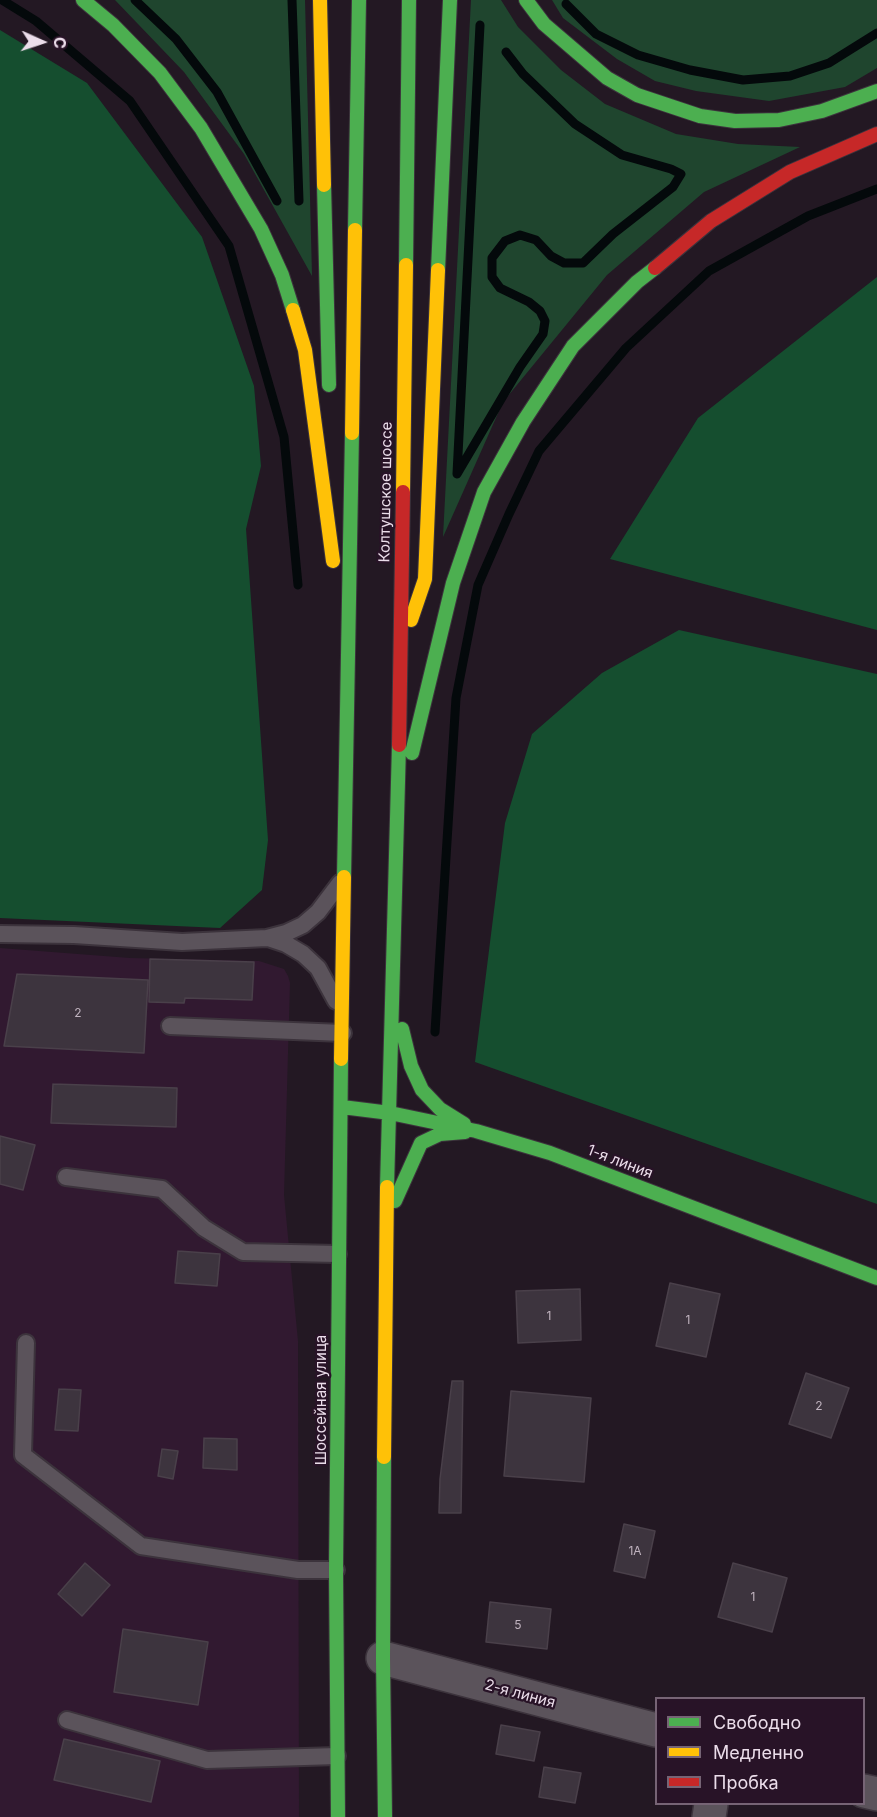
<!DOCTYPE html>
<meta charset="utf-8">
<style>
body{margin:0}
#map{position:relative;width:877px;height:1817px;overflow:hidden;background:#231823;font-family:Inter,sans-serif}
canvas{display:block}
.legend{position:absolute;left:655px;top:1697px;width:210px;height:108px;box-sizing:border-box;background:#281327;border:2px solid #766475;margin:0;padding:8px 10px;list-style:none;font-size:18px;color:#ebddea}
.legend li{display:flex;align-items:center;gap:12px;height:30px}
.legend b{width:30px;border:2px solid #766475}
.north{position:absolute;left:12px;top:12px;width:60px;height:60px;-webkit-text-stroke:4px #281327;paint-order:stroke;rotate:93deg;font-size:16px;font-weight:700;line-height:24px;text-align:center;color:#ebddea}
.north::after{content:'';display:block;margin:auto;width:21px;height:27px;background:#ebddea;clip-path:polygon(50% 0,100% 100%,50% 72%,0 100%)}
</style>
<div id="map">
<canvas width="877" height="1817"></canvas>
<ul class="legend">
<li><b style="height:8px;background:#4caf50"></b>Свободно</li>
<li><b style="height:8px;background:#ffc107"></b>Медленно</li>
<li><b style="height:8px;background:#c62828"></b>Пробка</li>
</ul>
<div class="north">С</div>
</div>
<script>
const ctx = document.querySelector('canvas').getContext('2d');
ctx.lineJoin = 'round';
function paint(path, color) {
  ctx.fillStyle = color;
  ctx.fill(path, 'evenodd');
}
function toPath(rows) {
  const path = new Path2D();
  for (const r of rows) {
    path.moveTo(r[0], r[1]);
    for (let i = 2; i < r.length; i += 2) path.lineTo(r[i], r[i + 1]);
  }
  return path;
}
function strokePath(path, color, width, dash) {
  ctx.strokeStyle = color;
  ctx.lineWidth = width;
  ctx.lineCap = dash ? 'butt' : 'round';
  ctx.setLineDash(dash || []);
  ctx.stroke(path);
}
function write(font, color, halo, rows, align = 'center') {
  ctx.font = font + ' Inter,sans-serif';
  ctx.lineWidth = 4.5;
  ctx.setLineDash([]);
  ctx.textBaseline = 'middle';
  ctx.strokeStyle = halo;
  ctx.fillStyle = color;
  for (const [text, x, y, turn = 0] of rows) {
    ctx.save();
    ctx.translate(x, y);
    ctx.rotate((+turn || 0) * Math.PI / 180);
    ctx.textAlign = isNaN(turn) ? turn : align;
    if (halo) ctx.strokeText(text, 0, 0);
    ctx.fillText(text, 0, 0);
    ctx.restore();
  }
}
paint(toPath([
 [0,948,130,958,259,961,284,969,288,976,290,983,284,1195,298,1341,299,1817,0,1817]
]), '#311930');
paint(toPath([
 [115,0,305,0,312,276,244,154,184,72],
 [471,0,501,0,518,27,561,70,605,104,676,134,738,144,800,147,704,192,607,275,503,402,443,537],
 [552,0,877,0,877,68,845,87,769,101,696,91,655,81,617,59,563,18]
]), '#1f452e');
paint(toPath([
 [0,30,87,83,202,237,254,386,261,466,246,529,268,840,262,890,220,928,0,918],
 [877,277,877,630,610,559,698,418],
 [679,630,877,674,877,1204,475,1062,505,823,532,734,602,673]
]), '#154e2f');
strokePath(toPath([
 [2,0,36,21,130,101,229,246,284,437,298,585],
 [135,0,176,39,217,92,277,201],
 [292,0,299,201],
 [566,4,596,34,638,55,690,70,743,80,790,76,829,63,877,33],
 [480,25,457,474,520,367,543,334,545,321,540,311,529,302,500,288,492,277,492,258,505,241,520,235,536,240,551,256,564,263,583,263,613,234,673,187,681,174,671,169,622,155,575,124,523,74,506,52],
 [435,1032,456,698,478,585,509,514,539,451,626,348,709,271,808,216,877,189]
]), '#04090b', 9);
const building = toPath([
 [150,959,254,962,252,1000,185,998,184,1003,149,1002,150,959],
 [17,974,148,980,144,1053,4,1046,17,974],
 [53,1084,177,1088,176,1127,51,1123,53,1084],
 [0,1136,35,1145,23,1190,0,1184,0,1136],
 [178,1251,220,1254,217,1286,175,1283,178,1251],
 [670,1283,720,1294,706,1357,656,1346,670,1283],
 [580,1289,581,1340,518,1343,516,1291,580,1289],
 [806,1373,849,1388,831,1438,789,1424,806,1373],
 [452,1381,463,1381,461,1513,439,1513,440,1479,452,1381],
 [59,1389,81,1390,78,1431,55,1430,59,1389],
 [511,1391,591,1398,584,1482,504,1476,511,1391],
 [204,1438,237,1439,237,1470,203,1468,204,1438],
 [162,1449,178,1451,173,1479,158,1476,162,1449],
 [624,1524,655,1531,645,1578,614,1571,624,1524],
 [85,1563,110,1585,82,1616,58,1594,85,1563],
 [733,1563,787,1578,772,1632,718,1617,733,1563],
 [490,1602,551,1609,547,1649,486,1642,490,1602],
 [123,1629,208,1642,198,1705,114,1692,123,1629],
 [501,1725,540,1732,534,1761,496,1754,501,1725],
 [64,1739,160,1761,151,1802,54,1780,64,1739],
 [544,1767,581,1773,575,1803,539,1797,544,1767]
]);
paint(building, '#3d343e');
strokePath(building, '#4a404a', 1.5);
const lane = toPath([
 [0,934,74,935,182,942,267,938,286,933,303,925,318,912,340,883],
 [268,938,286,944,303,954,318,968,336,1001],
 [170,1026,343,1033],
 [66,1177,162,1189,204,1228,243,1252,338,1254],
 [26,1343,23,1455,141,1546,298,1570,336,1570],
 [67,1720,207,1760,337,1756]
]);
const street = toPath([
 [383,1658,656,1730],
 [864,1791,877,1794],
 [709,1817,711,1804]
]);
const fast = toPath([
 [83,0,113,25,160,73,201,128,261,229,282,275,293,310],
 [526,0,544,24,607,78,637,95,700,116,735,121,779,120,822,111,877,91],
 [324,185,329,385],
 [355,230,359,0],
 [406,265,409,0],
 [438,270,450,0],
 [412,753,453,583,484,492,523,422,573,346,637,282,655,268],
 [344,877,352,433],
 [402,1029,411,1066,422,1090,440,1109,464,1124],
 [342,1107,390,1113,476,1131,550,1153,877,1278],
 [387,1187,399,745],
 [395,1201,421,1143,440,1134,465,1132],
 [384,1457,383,1658,385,1817],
 [338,1817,336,1570,341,1059]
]);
const slow = toPath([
 [320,0,324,185],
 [293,310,305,350,333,561],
 [352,433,355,230],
 [403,492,406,265],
 [411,620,425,579,438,270],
 [341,1059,344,877],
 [384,1457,387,1187]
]);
const jam = toPath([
 [655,268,711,221,790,172,877,134],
 [399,745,403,492]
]);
strokePath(lane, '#3c333c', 20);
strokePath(street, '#3c333c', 36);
strokePath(fast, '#3c333c', 16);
strokePath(slow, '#3c333c', 16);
strokePath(jam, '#3c333c', 16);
strokePath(lane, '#5b535b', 16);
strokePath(street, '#5b535b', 33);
strokePath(fast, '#4caf50', 14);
strokePath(slow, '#ffc107', 14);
strokePath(jam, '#c62828', 14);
write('12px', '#c0b3bf', null, [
 ["2",78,1013],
 ["1",549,1316],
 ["1",688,1320],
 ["2",819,1406],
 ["1А",635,1551],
 ["1",753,1597],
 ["5",518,1625]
]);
write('15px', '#ebddea', '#281327', [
 ["Колтушское шоссе",386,492,-89],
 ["1-я линия",620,1162,21],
 ["Шоссейная улица",321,1400,-90],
 ["2-я линия",520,1694,15]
]);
</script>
